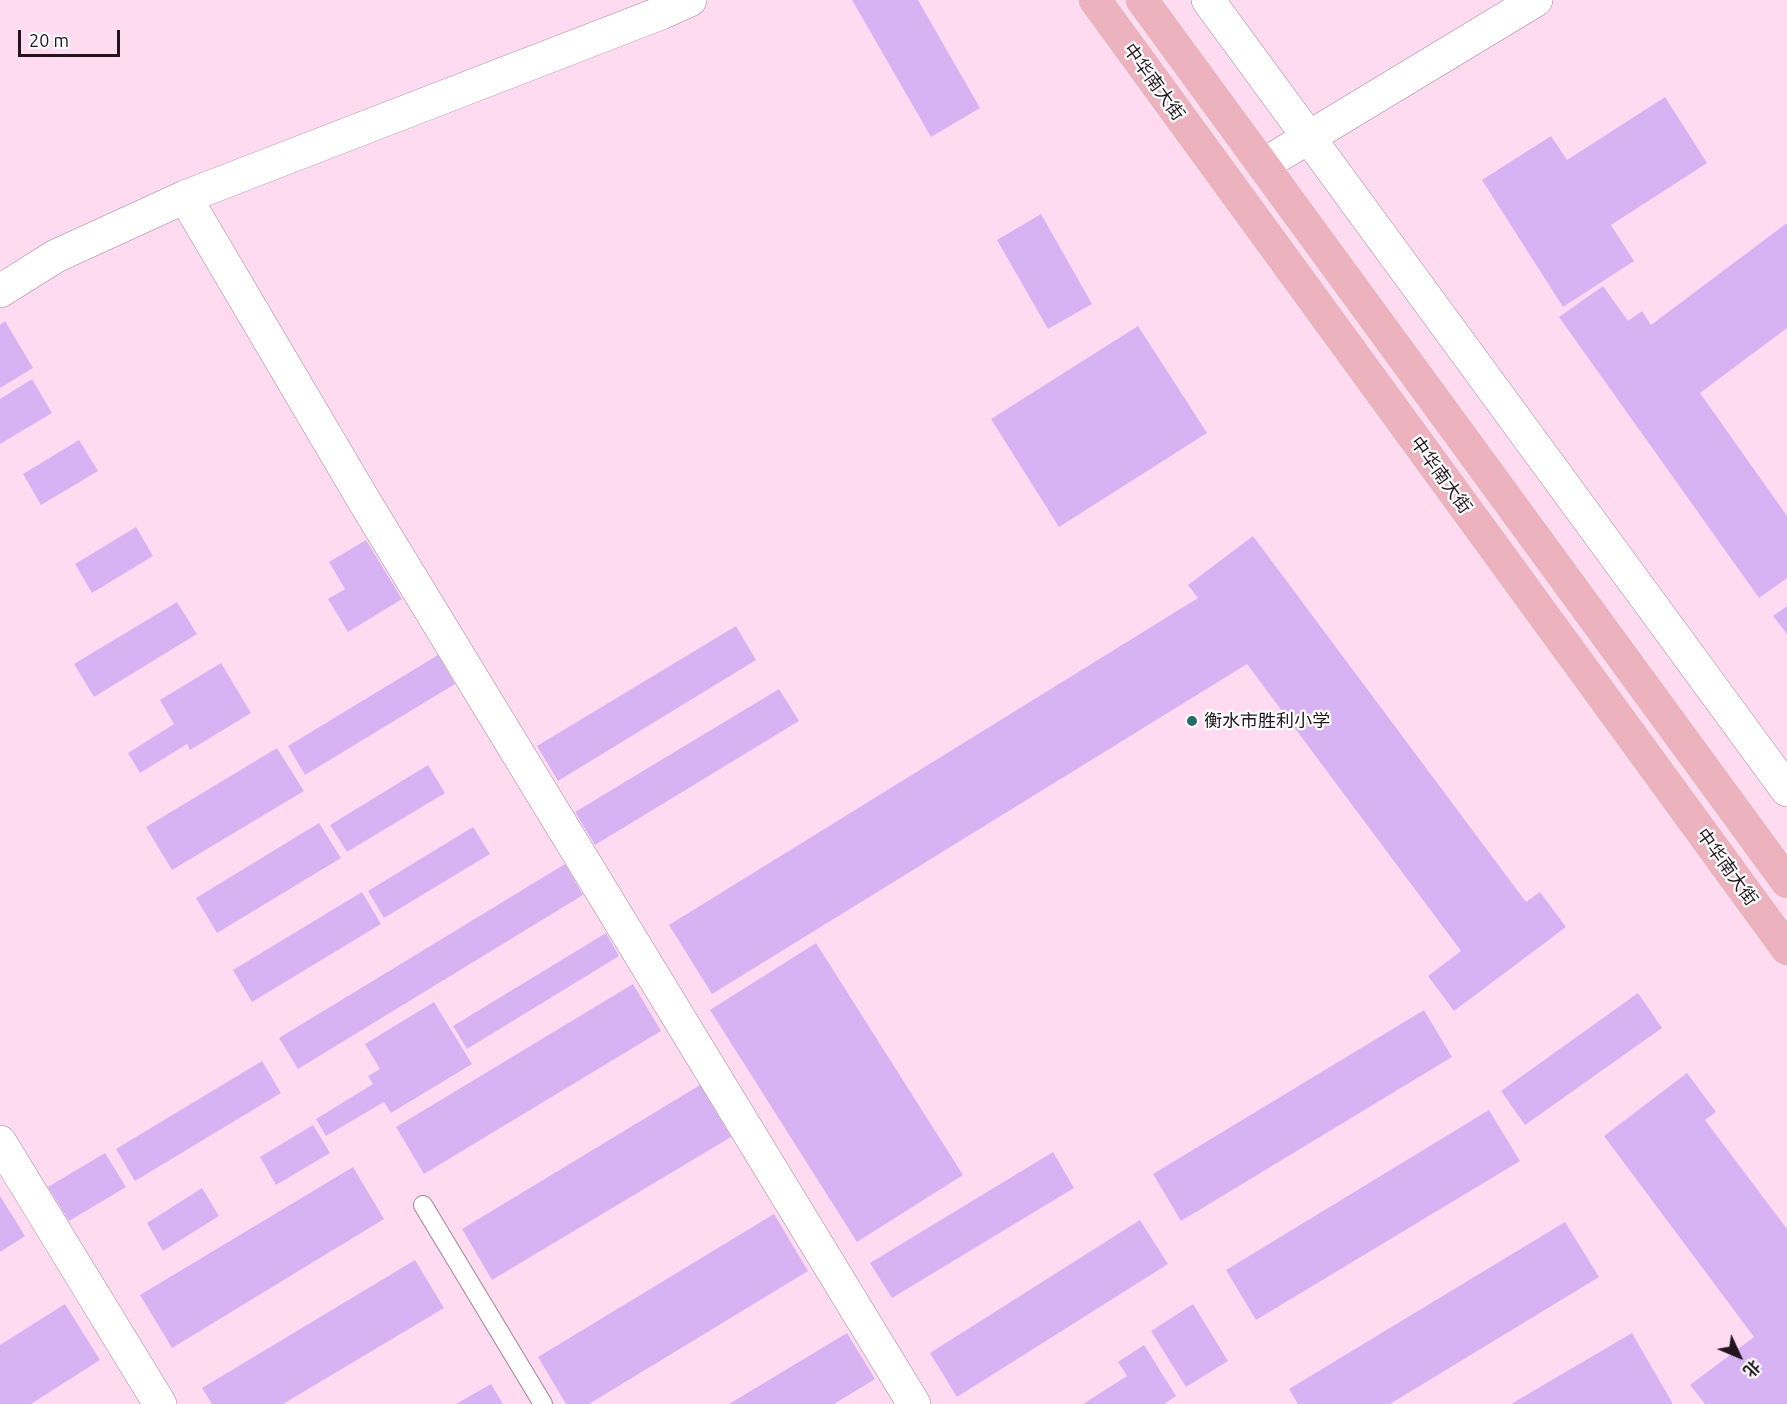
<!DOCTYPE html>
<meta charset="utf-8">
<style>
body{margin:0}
#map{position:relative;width:1787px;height:1404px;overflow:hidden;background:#ffdbf2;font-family:Ubuntu,"Noto Sans SC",sans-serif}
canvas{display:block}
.north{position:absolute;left:1709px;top:1326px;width:60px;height:60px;-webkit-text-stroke:4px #fff;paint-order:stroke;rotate:134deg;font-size:16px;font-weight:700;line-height:24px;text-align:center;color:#22161e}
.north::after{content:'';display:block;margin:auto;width:21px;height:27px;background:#22161e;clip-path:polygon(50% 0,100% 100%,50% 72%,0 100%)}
.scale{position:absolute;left:18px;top:30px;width:102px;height:27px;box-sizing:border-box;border:3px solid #22161e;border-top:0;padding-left:8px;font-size:18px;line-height:21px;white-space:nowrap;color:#22161e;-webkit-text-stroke:4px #fff;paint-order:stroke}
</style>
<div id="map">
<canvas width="1787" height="1404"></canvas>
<div class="north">北</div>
<div class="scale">20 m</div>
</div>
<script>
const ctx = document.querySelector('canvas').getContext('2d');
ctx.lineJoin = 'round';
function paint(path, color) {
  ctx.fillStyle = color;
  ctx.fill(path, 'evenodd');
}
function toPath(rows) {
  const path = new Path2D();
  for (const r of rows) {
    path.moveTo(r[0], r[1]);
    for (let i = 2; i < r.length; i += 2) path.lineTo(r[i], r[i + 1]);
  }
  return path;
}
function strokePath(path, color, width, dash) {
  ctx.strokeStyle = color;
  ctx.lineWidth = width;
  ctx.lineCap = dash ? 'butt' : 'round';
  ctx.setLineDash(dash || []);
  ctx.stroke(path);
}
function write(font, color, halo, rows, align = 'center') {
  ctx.font = font + ' Ubuntu,"Noto Sans SC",sans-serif';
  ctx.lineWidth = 4.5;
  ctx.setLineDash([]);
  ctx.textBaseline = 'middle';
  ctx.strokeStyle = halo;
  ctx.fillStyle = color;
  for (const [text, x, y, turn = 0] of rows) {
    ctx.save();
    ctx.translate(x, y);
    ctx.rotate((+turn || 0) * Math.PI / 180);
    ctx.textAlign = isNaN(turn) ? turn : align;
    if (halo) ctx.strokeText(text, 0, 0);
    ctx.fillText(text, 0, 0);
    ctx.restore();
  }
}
paint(toPath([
 [852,0,918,0,980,108,931,137],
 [1665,97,1707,163,1611,225,1634,261,1563,307,1482,180,1551,136,1567,160],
 [1041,214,1092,304,1048,329,997,240],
 [1787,223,1787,328,1700,393,1787,516,1787,578,1759,598,1559,317,1603,286,1628,321,1642,311,1651,325],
 [5,321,33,368,0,388,0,325],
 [1138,326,1207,433,1059,527,991,419],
 [32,379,52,413,0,444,0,399],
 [79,440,98,471,41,505,23,474],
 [136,527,153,556,92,593,75,564],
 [1253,536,1526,902,1540,892,1566,927,1454,1011,1428,976,1461,951,1247,664,712,994,669,925,1198,598,1188,585],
 [366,540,402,599,348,632,328,599,345,589,329,562],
 [177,602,197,634,94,697,74,664],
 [1787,606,1787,634,1773,616],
 [736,626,756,660,558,781,537,746],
 [438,655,455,684,305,775,288,746],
 [221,663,251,713,190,750,187,744,140,773,128,753,174,724,160,700],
 [779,689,799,721,595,845,575,812],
 [277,748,304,791,172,870,146,827],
 [428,765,445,793,347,852,330,825],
 [319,823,341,858,217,933,196,898],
 [473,827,490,854,384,918,368,891],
 [565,864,583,895,298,1069,279,1038],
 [362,892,381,924,252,1002,233,970],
 [606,933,619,956,467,1049,453,1026],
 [816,943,963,1175,857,1242,710,1010],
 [633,984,661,1031,424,1174,396,1127],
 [1638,993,1662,1028,1525,1125,1501,1091],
 [434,1002,472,1064,391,1113,384,1102,326,1136,316,1119,373,1084,368,1076,380,1069,365,1044],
 [1424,1010,1452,1057,1181,1221,1153,1174],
 [262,1061,281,1093,135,1181,116,1149],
 [1687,1073,1716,1112,1705,1120,1787,1229,1787,1404,1705,1404,1690,1385,1754,1337,1604,1136],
 [700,1085,731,1137,492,1280,462,1229],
 [1489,1110,1520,1161,1256,1320,1226,1270],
 [313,1125,330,1153,276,1185,260,1157],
 [1053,1152,1074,1188,892,1298,870,1263],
 [105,1153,126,1187,69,1221,48,1187],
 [353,1167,384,1219,172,1348,140,1295],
 [202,1188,219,1216,163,1251,147,1223],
 [0,1196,25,1236,0,1252],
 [774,1214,808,1271,589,1404,566,1404,538,1357],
 [1140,1220,1168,1264,957,1397,930,1353],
 [1565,1222,1599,1277,1390,1404,1298,1404,1289,1389],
 [415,1260,444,1308,283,1404,212,1404,202,1388],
 [65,1304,100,1360,31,1404,0,1404,0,1345],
 [1193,1304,1228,1361,1186,1387,1151,1331],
 [847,1333,875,1379,834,1404,729,1404],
 [1632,1333,1673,1404,1511,1404],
 [1144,1345,1176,1396,1164,1404,1083,1404,1127,1376,1118,1362],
 [491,1384,503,1404,456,1404]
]), '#d8b3f3');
const service = toPath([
 [423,1205,543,1404]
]);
const minor = toPath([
 [1208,0,1787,790],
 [1263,165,1536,0],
 [185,197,366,504,914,1404],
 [0,291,56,256,185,197,661,13,690,0],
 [0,1142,160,1404]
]);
const primary = toPath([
 [1095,0,1787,949],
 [1142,0,1787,882]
]);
strokePath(service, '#a28297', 20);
strokePath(minor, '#a28297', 34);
strokePath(primary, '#fff', 34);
strokePath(service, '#fff', 18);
strokePath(minor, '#fff', 33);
strokePath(primary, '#ecb3bf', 33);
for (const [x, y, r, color] of [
 [1192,721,6,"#216d6e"]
]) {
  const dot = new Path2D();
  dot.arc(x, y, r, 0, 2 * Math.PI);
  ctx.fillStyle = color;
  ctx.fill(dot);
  strokePath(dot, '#fff', 2);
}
write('18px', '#22161e', '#fff', [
 ["中华南大街",1154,82,54],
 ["中华南大街",1441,475,54],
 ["中华南大街",1727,867,54]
]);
write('18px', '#22161e', '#fff', [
 ["衡水市胜利小学",1204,721]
], 'left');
</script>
